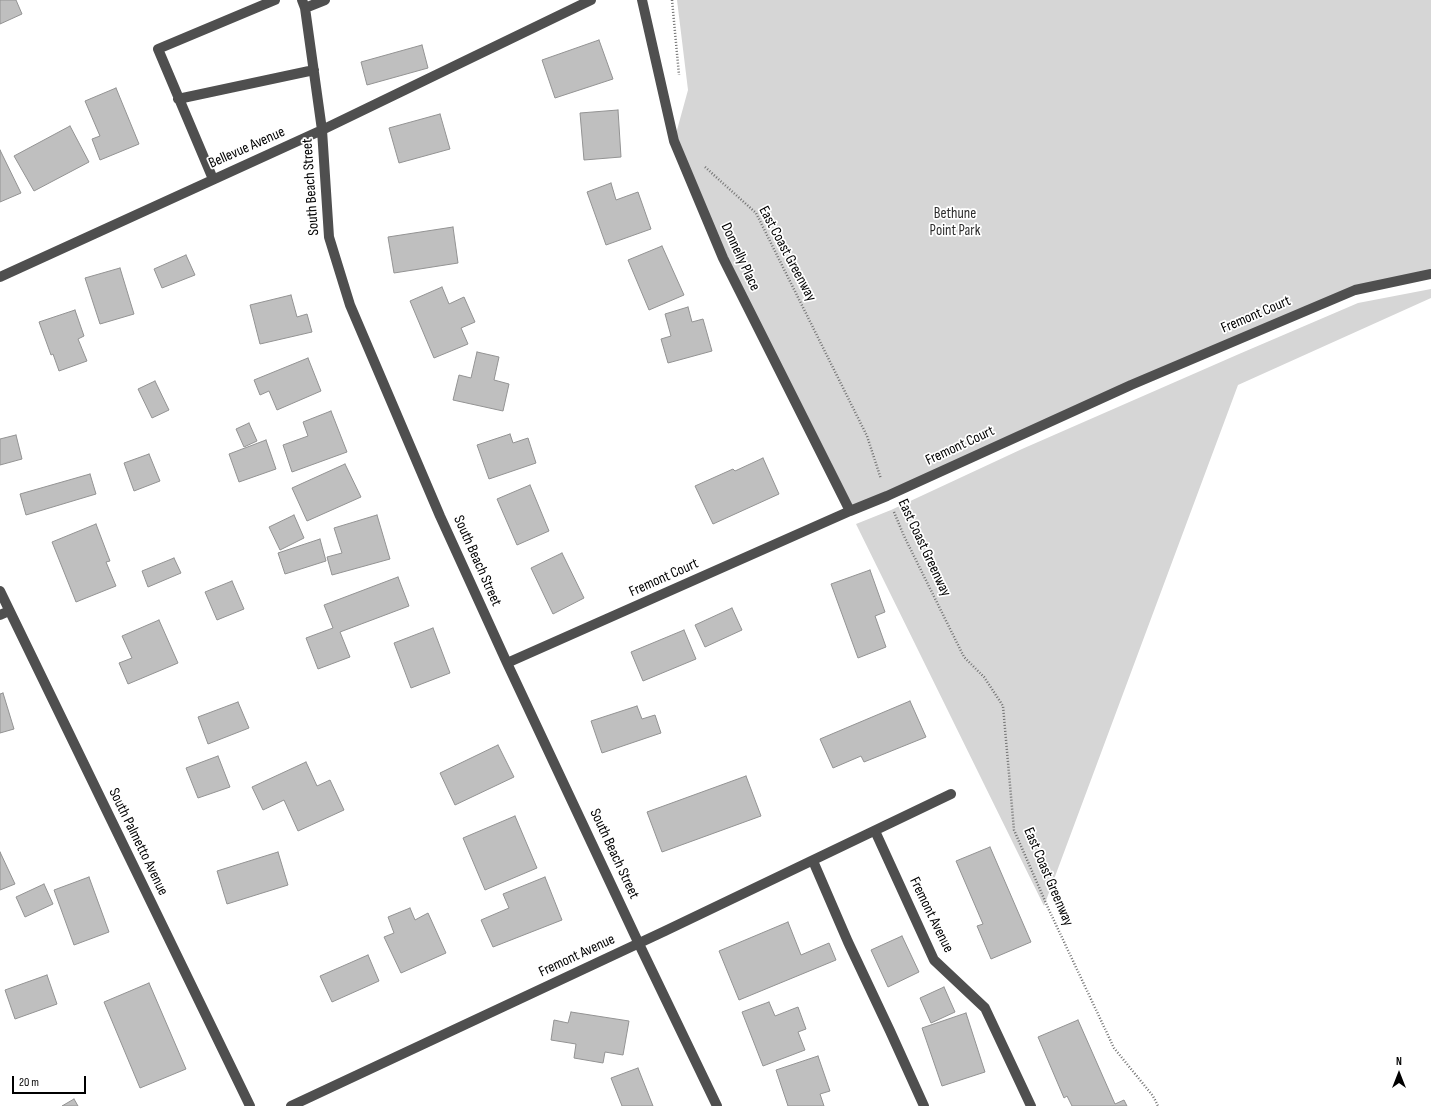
<!DOCTYPE html>
<style>
body{margin:0}
#map{position:relative;width:1431px;height:1106px;overflow:hidden;background:#fff;font-family:"Sofia Sans Condensed",sans-serif}
canvas{display:block}
.north{position:absolute;left:1379px;top:1054px;width:40px;height:40px;-webkit-text-stroke:3px #fff;paint-order:stroke;rotate:0deg;font-size:11px;font-weight:700;line-height:16px;text-align:center;color:#000}
.north::after{content:'';display:block;margin:auto;width:14px;height:18px;background:#000;clip-path:polygon(50% 0,100% 100%,50% 72%,0 100%)}
.scale{position:absolute;left:12px;top:1076px;width:74px;height:18px;box-sizing:border-box;border:2px solid #000;border-top:0;padding-left:5px;font-size:12px;line-height:14px;white-space:nowrap;color:#000;-webkit-text-stroke:3px #fff;paint-order:stroke}
</style>
<div id="map">
<canvas width="1431" height="1106"></canvas>
<div class="north">N</div>
<div class="scale">20 m</div>
</div>
<script>
const ctx = document.querySelector('canvas').getContext('2d');
ctx.lineJoin = 'round';
function paint(path, color) {
  ctx.fillStyle = color;
  ctx.fill(path, 'evenodd');
}
function toPath(rows) {
  const path = new Path2D();
  for (const r of rows) {
    path.moveTo(r[0], r[1]);
    for (let i = 2; i < r.length; i += 2) path.lineTo(r[i], r[i + 1]);
  }
  return path;
}
function strokePath(path, color, width, dash) {
  ctx.strokeStyle = color;
  ctx.lineWidth = width;
  ctx.lineCap = dash ? 'butt' : 'round';
  ctx.setLineDash(dash || []);
  ctx.stroke(path);
}
function write(font, color, halo, rows, align = 'center') {
  ctx.font = font + ' "Sofia Sans Condensed",sans-serif';
  ctx.lineWidth = 3.5;
  ctx.setLineDash([]);
  ctx.textBaseline = 'middle';
  ctx.strokeStyle = halo;
  ctx.fillStyle = color;
  for (const [text, x, y, turn = 0] of rows) {
    ctx.save();
    ctx.translate(x, y);
    ctx.rotate((+turn || 0) * Math.PI / 180);
    ctx.textAlign = isNaN(turn) ? turn : align;
    if (halo) ctx.strokeText(text, 0, 0);
    ctx.fillText(text, 0, 0);
    ctx.restore();
  }
}
paint(toPath([
 [677,0,1431,0,1431,274,1355,290,850,511,723,258,674,141,688,90],
 [1431,289,1431,298,1238,385,1044,906,856,524,891,510,1022,449,1239,354,1358,303]
]), '#d6d6d6');
const building = toPath([
 [0,0,16,0,22,14,0,24,0,0],
 [599,40,613,79,555,98,542,60,599,40],
 [422,45,428,68,367,85,361,62,422,45],
 [116,88,139,144,100,160,92,139,100,136,85,101,116,88],
 [618,110,621,157,584,160,580,113,618,110],
 [440,114,450,149,399,163,389,128,440,114],
 [70,126,89,162,34,191,14,156,70,126],
 [0,150,21,193,0,202,0,150],
 [611,183,616,200,638,192,651,229,606,245,587,192,611,183],
 [453,227,458,263,394,273,388,237,453,227],
 [662,246,684,295,649,310,628,260,662,246],
 [186,255,195,275,162,288,154,269,186,255],
 [120,268,134,314,100,324,85,278,120,268],
 [442,287,449,304,464,297,475,322,461,328,468,344,434,358,410,301,442,287],
 [291,295,297,317,307,314,312,332,260,344,250,305,291,295],
 [688,307,692,322,703,319,712,351,668,363,661,339,671,336,665,314,688,307],
 [75,310,84,336,78,339,87,361,59,371,53,354,51,355,39,322,75,310],
 [477,352,499,357,494,380,509,384,503,411,453,400,459,375,471,378,477,352],
 [308,358,321,391,277,410,269,391,260,395,254,380,308,358],
 [155,381,169,410,152,418,138,389,155,381],
 [331,411,347,452,292,472,283,445,308,436,303,422,331,411],
 [249,423,257,441,244,447,236,429,249,423],
 [510,434,513,443,528,438,536,463,489,479,477,445,510,434],
 [16,435,22,459,0,465,0,439,16,435],
 [266,440,276,469,239,482,229,454,266,440],
 [149,454,160,481,134,491,124,463,149,454],
 [763,458,779,494,713,524,695,486,733,469,735,471,763,458],
 [345,464,361,497,307,521,292,488,345,464],
 [90,474,96,494,26,515,20,494,90,474],
 [530,485,549,531,517,545,497,499,530,485],
 [294,515,304,538,280,550,269,527,294,515],
 [377,515,390,559,332,575,327,557,342,553,334,528,377,515],
 [96,524,110,561,106,562,116,586,76,602,52,542,96,524],
 [320,539,326,561,285,574,278,553,320,539],
 [562,553,584,598,553,614,531,568,562,553],
 [174,558,181,573,148,587,142,571,174,558],
 [870,570,885,612,875,616,886,647,858,658,831,584,870,570],
 [398,577,409,606,340,632,350,657,318,669,306,638,333,628,324,605,398,577],
 [232,581,244,609,217,620,205,592,232,581],
 [732,608,742,630,705,647,695,625,732,608],
 [159,620,178,663,128,684,119,663,132,658,122,636,159,620],
 [433,628,450,673,411,688,394,643,433,628],
 [684,630,696,659,643,681,631,652,684,630],
 [3,693,14,729,0,733,0,694,3,693],
 [910,701,926,737,864,762,861,756,833,768,820,739,910,701],
 [238,702,249,728,208,744,198,717,238,702],
 [637,706,642,719,655,715,661,733,602,753,591,721,637,706],
 [498,745,514,777,455,805,440,773,498,745],
 [218,756,230,787,198,798,186,768,218,756],
 [306,762,317,786,330,780,344,810,298,831,284,800,263,810,252,787,306,762],
 [746,776,761,816,662,852,647,812,746,776],
 [515,816,537,868,485,890,463,838,515,816],
 [990,847,1031,942,991,959,977,926,983,924,956,861,990,847],
 [0,852,15,884,0,890,0,852],
 [278,852,288,885,227,904,217,871,278,852],
 [89,877,109,932,74,945,54,890,89,877],
 [545,877,562,920,493,947,481,920,509,908,503,894,545,877],
 [44,884,53,904,25,917,16,897,44,884],
 [410,908,415,920,428,913,446,953,401,973,384,937,394,933,388,917,410,908],
 [788,922,801,955,829,943,836,960,739,1000,719,951,788,922],
 [902,936,919,972,888,987,871,950,902,936],
 [368,955,379,981,332,1002,320,976,368,955],
 [47,975,57,1004,15,1019,5,990,47,975],
 [149,983,186,1069,140,1088,104,1002,149,983],
 [944,987,955,1012,931,1023,920,998,944,987],
 [769,1002,775,1016,798,1007,806,1029,798,1032,805,1050,763,1066,742,1012,769,1002],
 [571,1012,629,1021,623,1055,605,1052,603,1063,574,1058,576,1044,551,1040,554,1020,568,1023,571,1012],
 [966,1013,985,1072,942,1086,922,1028,966,1013],
 [1078,1020,1115,1104,1124,1100,1127,1106,1072,1106,1067,1096,1064,1098,1038,1037,1078,1020],
 [818,1056,830,1091,820,1094,824,1106,788,1106,776,1070,818,1056],
 [638,1068,653,1106,622,1106,611,1078,638,1068],
 [74,1099,78,1106,62,1106,74,1099]
]);
paint(building, '#bfbfbf');
strokePath(building, '#939393', 1);
strokePath(toPath([
 [672,0,679,75],
 [705,167,756,213,867,436,881,479],
 [894,512,904,536,964,657,984,677,1003,706,1014,830,1049,910,1114,1048,1153,1096,1158,1106]
]), '#717171', 2.5, [1, 2]);
strokePath(toPath([
 [302,0,305,8,322,130,329,237,350,305,440,516,507,663,639,944,717,1106],
 [642,0,674,141,723,258,850,511],
 [305,8,325,0],
 [178,99,314,70],
 [213,179,158,49,275,0],
 [0,277,322,130,591,0],
 [0,591,250,1106],
 [0,615,9,611],
 [507,663,850,511,887,496,1131,385,1355,290,1431,274],
 [875,831,934,960,985,1008,1031,1106],
 [813,861,848,942,890,1031,924,1106],
 [291,1106,665,931,951,794]
]), '#4f4f4f', 10);
write('15px', '#000', '#fff', [
 ["Bellevue Avenue",247,148,-24],
 ["South Beach Street",311,187,-94],
 ["East Coast Greenway",787,254,62],
 ["Donnelly Place",740,257,65],
 ["Fremont Court",1256,315,-23],
 ["Fremont Court",960,446,-25],
 ["East Coast Greenway",924,548,65],
 ["South Beach Street",477,561,66],
 ["Fremont Court",664,578,-24],
 ["South Palmetto Avenue",138,842,64],
 ["South Beach Street",614,854,65],
 ["East Coast Greenway",1048,877,67],
 ["Fremont Avenue",931,915,64],
 ["Fremont Avenue",577,956,-25]
]);
write('15px', '#2d2d2d', '#fff', [
 ["Bethune",955,214],
 ["Point Park",955,231]
]);
</script>
